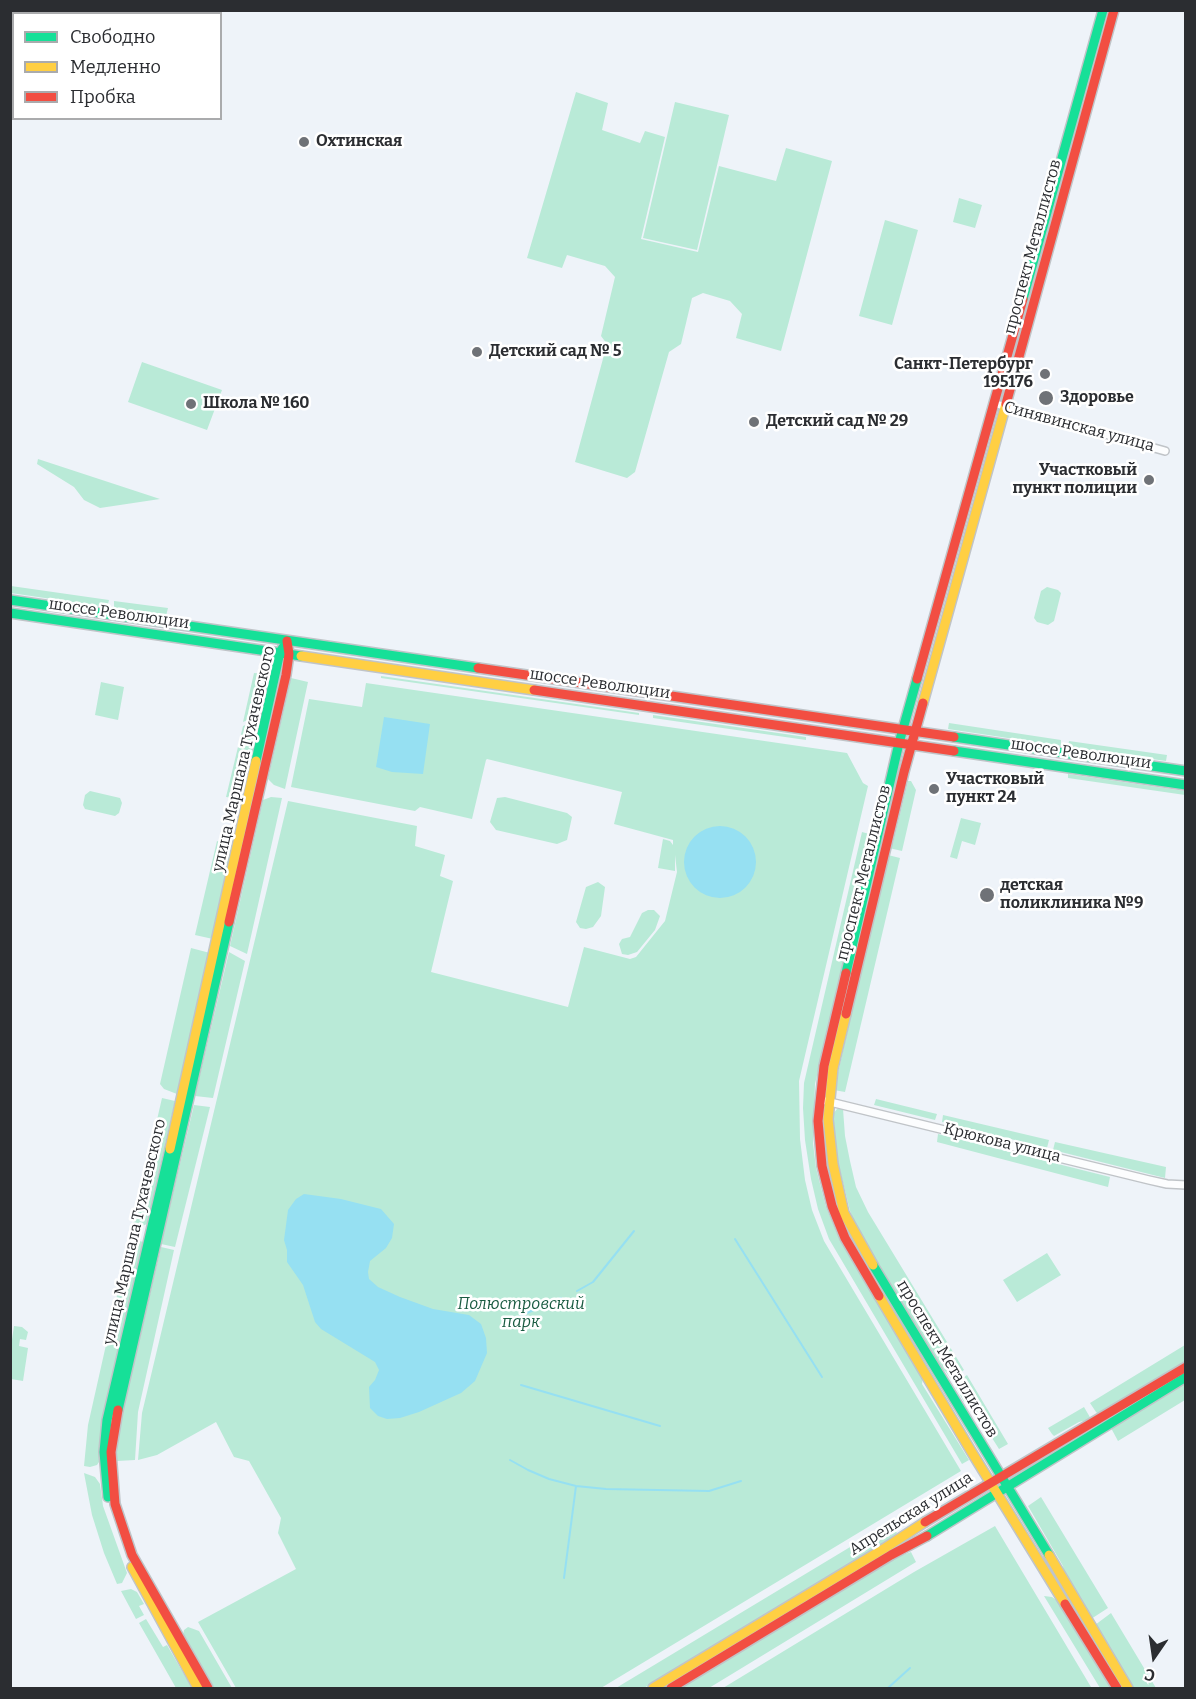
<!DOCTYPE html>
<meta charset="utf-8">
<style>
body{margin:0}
#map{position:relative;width:1196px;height:1699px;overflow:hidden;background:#eef3f9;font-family:Bitter,serif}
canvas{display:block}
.frame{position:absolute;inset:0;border:12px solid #2b2d31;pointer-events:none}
.legend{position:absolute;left:12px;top:12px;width:210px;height:108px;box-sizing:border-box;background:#fff;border:2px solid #aaabad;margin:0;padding:8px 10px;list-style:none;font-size:18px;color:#2b2d31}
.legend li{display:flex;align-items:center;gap:12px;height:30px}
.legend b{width:30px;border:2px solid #aaabad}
.north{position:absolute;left:1124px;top:1627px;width:60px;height:60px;-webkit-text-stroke:4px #fff;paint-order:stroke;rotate:193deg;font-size:16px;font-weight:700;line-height:24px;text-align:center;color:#2b2d31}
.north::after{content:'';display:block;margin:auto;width:21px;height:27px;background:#2b2d31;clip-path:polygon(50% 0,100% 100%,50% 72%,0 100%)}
</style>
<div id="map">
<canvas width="1196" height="1699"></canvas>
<div class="frame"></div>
<ul class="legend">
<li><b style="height:8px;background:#16e098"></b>Свободно</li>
<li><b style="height:8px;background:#ffcf43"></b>Медленно</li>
<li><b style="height:8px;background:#f24e42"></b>Пробка</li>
</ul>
<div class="north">С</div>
</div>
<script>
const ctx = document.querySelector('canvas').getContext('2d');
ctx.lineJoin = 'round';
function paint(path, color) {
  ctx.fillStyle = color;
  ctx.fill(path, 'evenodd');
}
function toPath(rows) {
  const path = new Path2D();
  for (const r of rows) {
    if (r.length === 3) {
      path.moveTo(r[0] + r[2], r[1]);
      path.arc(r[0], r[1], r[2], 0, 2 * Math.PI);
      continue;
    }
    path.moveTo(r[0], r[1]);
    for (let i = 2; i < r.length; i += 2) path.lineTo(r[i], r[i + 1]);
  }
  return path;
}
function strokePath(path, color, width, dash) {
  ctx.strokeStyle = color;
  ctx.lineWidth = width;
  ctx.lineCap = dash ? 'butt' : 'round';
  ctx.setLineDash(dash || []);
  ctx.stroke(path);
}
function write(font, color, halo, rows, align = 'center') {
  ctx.font = font + ' Bitter,serif';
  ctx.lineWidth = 5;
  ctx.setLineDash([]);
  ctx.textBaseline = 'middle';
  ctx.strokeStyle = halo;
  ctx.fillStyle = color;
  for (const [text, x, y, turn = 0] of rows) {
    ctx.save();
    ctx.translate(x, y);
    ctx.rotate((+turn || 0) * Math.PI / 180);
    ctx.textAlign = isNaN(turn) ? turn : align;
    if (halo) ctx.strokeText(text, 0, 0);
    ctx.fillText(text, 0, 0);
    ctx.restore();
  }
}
paint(toPath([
 [576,92,608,103,602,130,640,143,645,131,665,137,641,239,698,252,719,166,776,181,786,148,832,161,781,351,736,338,742,314,730,301,703,293,692,298,681,344,669,352,635,472,627,478,575,462,607,344,601,336,615,277,605,266,567,255,562,268,527,258],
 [675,102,729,115,697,250,643,238],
 [959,198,982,205,975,228,953,222],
 [885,220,918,230,892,325,859,316],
 [142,362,222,390,207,430,128,402],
 [38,459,160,499,100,508,84,500,74,487,37,464],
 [11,586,109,600,108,604,106,607,11,593],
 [1047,587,1058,590,1061,593,1054,621,1048,625,1037,622,1034,618,1041,591],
 [114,601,168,608,166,616,114,608],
 [254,673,273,675,269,691,266,691,261,714,243,722],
 [381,676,639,713,639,715,381,678],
 [291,678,308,682,285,789,274,785,268,779],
 [101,682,124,687,118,720,95,715],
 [366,683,847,753,863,783,868,786,799,1081,800,1139,805,1180,812,1210,824,1241,961,1471,601,1688,236,1688,198,1622,296,1569,278,1533,281,1518,249,1461,234,1457,216,1422,157,1455,138,1460,142,1413,288,801,417,826,415,846,445,855,440,876,453,881,431,972,568,1007,584,947,630,959,636,957,665,921,677,872,675,855,675,871,658,868,663,839,670,841,673,845,673,840,614,824,622,792,487,759,486,760,472,819,420,807,415,811,291,787,309,699,362,707],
 [653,715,806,737,806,740,653,718],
 [264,717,246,796,233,802,233,798,226,797,243,726],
 [949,723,1061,740,1061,746,948,729],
 [1069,741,1167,755,1166,761,1068,747],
 [1068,774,1185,791,1185,795,1068,778],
 [908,781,911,781,916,790,902,851,889,848,893,843],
 [90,791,120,798,122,803,119,813,115,816,85,809,83,805,85,795],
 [271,797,282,798,247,954,230,946,263,800],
 [505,797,567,813,572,817,567,840,557,844,496,830,490,822,497,798],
 [961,818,981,823,975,845,962,841,957,859,950,857],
 [862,832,873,835,815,1084,813,1143,816,1168,826,1207,840,1240,923,1377,922,1384,969,1460,962,1464,829,1239,818,1209,811,1179,805,1140,803,1108,804,1083],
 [217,841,234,846,213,939,195,935],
 [888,855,900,858,845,1092,834,1090],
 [598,882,605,887,601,916,593,927,586,929,580,928,576,922,586,887],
 [648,910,654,910,660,916,655,930,637,952,628,955,622,954,619,944,622,939,630,937,642,913],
 [191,948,210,953,177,1094,164,1089,160,1084],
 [229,952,245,961,213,1098,195,1096],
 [162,1098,175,1101,147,1224,142,1226,133,1224],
 [876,1099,937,1114,935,1120,874,1105],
 [194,1105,210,1107,175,1247,161,1244],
 [837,1109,843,1109,845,1136,850,1161,856,1187,868,1212,964,1370,951,1379,945,1371,938,1367,858,1232,850,1211,838,1162,833,1114],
 [943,1115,1049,1140,1047,1148,942,1122],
 [938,1134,1110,1177,1108,1187,937,1142],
 [1055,1142,1166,1167,1165,1178,1053,1150],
 [130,1238,143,1242,102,1419,99,1462,97,1465,90,1467,84,1466,88,1425],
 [161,1247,174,1250,138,1412,135,1460,117,1461,117,1437],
 [1047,1253,1061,1275,1017,1302,1003,1280],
 [14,1326,22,1327,28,1332,26,1340,20,1339,19,1346,28,1348,23,1381,11,1379,11,1346],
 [1185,1345,1185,1362,1099,1415,1096,1412,1090,1403],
 [967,1375,1008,1444,999,1449,968,1400,964,1402,954,1384],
 [1185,1383,1185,1400,1118,1441,1111,1428],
 [1084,1407,1091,1419,1079,1422,1054,1436,1052,1434,1048,1428],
 [84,1473,95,1477,100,1484,103,1506,127,1573,122,1583,117,1584,104,1553,92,1515],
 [1041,1497,1108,1608,1091,1619,1064,1574,1063,1566,1028,1506],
 [890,1523,897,1533,882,1545,644,1688,616,1688],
 [995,1526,1091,1687,1089,1688,723,1688,914,1572],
 [911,1552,916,1562,709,1688,681,1688,897,1557],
 [131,1589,137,1592,144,1604,139,1606,144,1615,136,1619,121,1591],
 [1044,1596,1052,1597,1059,1602,1111,1688,1100,1688],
 [1111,1613,1156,1688,1133,1688,1095,1625],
 [146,1619,163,1647,167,1645,192,1688,176,1688,139,1623],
 [188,1627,199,1631,232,1688,214,1688,183,1635,184,1630]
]), '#b9ead7');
paint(toPath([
 [384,717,430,724,423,774,392,772,376,767],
 [720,862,36],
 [304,1194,341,1199,381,1209,394,1224,392,1238,386,1248,370,1261,368,1272,369,1279,378,1287,400,1297,433,1309,469,1315,481,1324,486,1338,487,1353,475,1381,461,1393,419,1412,400,1418,387,1419,378,1416,370,1408,369,1387,375,1380,379,1370,375,1362,321,1329,315,1322,303,1285,287,1262,287,1250,284,1240,288,1210,296,1199]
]), '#96e0f2');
strokePath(toPath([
 [735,1239,822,1377],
 [577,1291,593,1282,634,1231],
 [520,1316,561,1298],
 [521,1385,660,1426],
 [510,1460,528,1470,549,1479,576,1486,606,1489,709,1491,741,1481],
 [564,1578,576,1486],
 [888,1688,910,1668]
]), '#96e0f2', 2);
const street = toPath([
 [20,14,21,10],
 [10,42,14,32],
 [1000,405,1165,451],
 [826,1101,1149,1180,1167,1184,1186,1185]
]);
const fast = toPath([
 [1023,299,1103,10],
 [10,600,478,668],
 [10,613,301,656],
 [954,737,1186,771],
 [954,751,1186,785],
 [256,761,280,652,284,646],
 [846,973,899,743,917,679],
 [873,1265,1049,1555],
 [118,1410,229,922],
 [108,1497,104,1452,107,1420,170,1149],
 [927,1536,1186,1377]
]);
const slow = toPath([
 [301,656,534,690],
 [923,703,1006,404],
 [846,1014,833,1068,828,1119,833,1164,844,1213,873,1265],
 [170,1149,256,761],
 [879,1296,971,1451,1065,1604],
 [1049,1555,1128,1688],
 [132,1567,198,1688],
 [653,1688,885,1548,925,1522]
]);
const jam = toPath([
 [1006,404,1114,10],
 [478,668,954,737],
 [917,679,1023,299],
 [534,690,954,751],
 [229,922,286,675,289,654,287,641],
 [846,973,824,1066,818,1121,822,1166,832,1206,845,1238,879,1296],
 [846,1014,904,772,923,703],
 [118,1410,111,1452,115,1504,132,1555,208,1688],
 [925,1522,1186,1367],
 [1065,1604,1117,1688],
 [671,1688,891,1555,927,1536]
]);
strokePath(street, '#c0c4c8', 10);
strokePath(fast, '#c0c4c8', 12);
strokePath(slow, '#c0c4c8', 12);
strokePath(jam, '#c0c4c8', 12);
strokePath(street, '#fcfdfe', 7);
strokePath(fast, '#16e098', 9);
strokePath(slow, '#ffcf43', 9);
strokePath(jam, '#f24e42', 9);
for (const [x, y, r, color] of [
 [304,142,6,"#6f7277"],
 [477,352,6,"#6f7277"],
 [1045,374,6,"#6f7277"],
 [1046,398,8,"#6f7277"],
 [191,404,6,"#6f7277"],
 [754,422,6,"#6f7277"],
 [1149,480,6,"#6f7277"],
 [934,789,6,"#6f7277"],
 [987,895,8,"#6f7277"]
]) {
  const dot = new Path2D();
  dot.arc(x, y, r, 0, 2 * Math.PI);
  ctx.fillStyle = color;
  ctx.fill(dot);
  strokePath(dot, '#fff', 2);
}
write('bold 16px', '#2b2d31', '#fff', [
 ["Охтинская",316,142],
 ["Детский сад № 5",489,352],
 ["Санкт-Петербург",1033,365,"right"],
 ["195176",1033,383,"right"],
 ["Здоровье",1060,398],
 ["Школа № 160",203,404],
 ["Детский сад № 29",766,422],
 ["Участковый",1137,471,"right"],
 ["пункт полиции",1137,489,"right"],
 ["Участковый",946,780],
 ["пункт 24",946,798],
 ["детская",1000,886],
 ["поликлиника №9",1000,904]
], 'left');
write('16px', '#2b2d31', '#fff', [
 ["проспект Металлистов",1033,247,-75],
 ["Синявинская улица",1079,427,15],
 ["шоссе Революции",119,614,8],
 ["шоссе Революции",600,684,8],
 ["шоссе Революции",1081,754,8],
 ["улица Маршала Тухачевского",244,759,-77],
 ["проспект Металлистов",864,873,-76],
 ["Крюкова улица",1002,1143,14],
 ["улица Маршала Тухачевского",135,1232,-77],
 ["проспект Металлистов",947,1359,59],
 ["Апрельская улица",911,1514,-32]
]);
write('italic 16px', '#195b41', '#fff', [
 ["Полюстровский",521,1305],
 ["парк",521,1323]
]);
</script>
